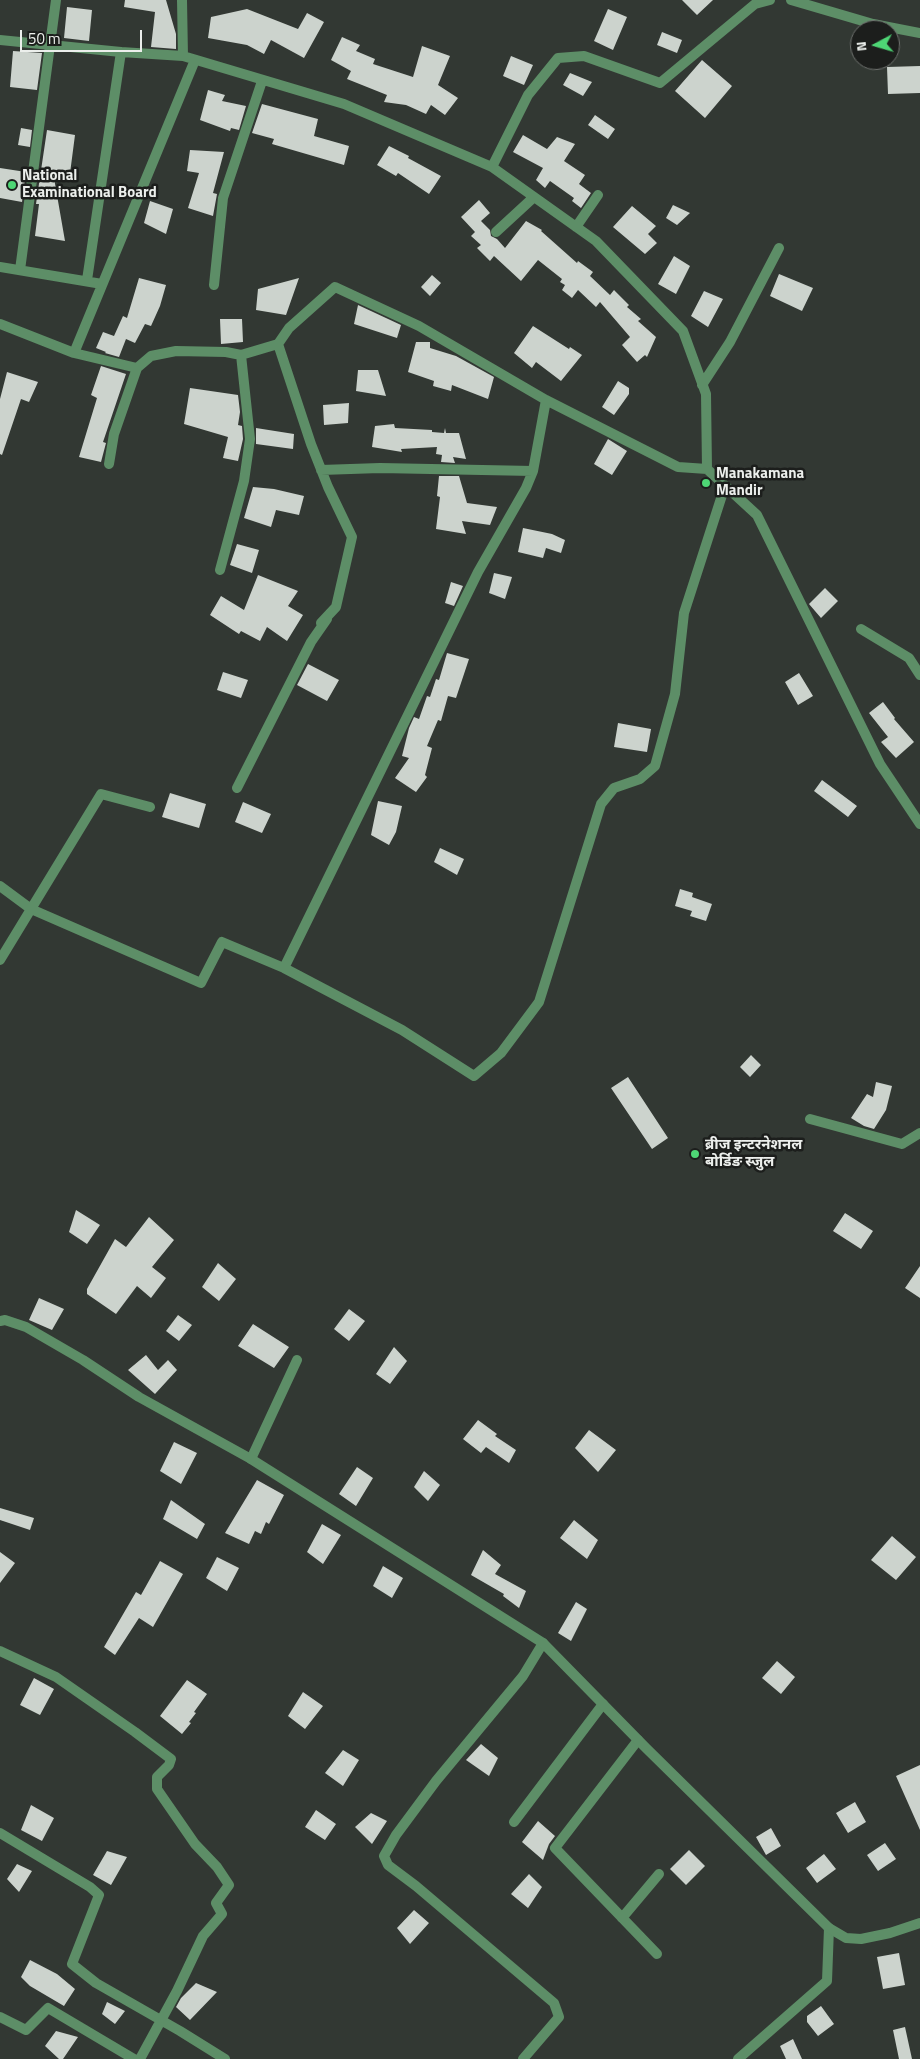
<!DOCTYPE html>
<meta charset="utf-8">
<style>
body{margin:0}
#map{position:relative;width:920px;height:2059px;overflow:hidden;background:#323833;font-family:"Titillium Web",sans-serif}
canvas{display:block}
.north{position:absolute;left:850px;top:20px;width:50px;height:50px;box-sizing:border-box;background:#1c1e1c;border:1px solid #6f726f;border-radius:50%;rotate:264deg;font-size:14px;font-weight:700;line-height:20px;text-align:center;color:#ecefec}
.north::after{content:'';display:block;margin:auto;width:18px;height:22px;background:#4ed675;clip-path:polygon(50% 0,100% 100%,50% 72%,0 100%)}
.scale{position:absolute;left:20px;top:30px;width:122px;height:22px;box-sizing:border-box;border:2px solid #ecefec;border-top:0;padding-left:6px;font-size:15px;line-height:18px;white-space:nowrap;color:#ecefec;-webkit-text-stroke:4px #1c1e1c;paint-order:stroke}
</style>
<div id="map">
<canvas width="920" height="2059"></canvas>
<div class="north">N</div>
<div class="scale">50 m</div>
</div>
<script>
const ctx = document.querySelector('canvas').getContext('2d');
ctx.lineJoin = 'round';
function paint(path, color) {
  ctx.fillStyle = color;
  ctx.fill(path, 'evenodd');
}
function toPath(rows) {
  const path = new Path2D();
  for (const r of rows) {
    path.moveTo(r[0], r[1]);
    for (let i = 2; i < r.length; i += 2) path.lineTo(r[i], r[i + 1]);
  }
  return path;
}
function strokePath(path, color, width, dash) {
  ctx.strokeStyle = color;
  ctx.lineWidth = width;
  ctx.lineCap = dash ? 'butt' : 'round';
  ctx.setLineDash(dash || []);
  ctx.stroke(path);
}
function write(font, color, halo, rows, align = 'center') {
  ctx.font = font + ' "Titillium Web","Noto Sans Devanagari",sans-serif';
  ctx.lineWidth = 5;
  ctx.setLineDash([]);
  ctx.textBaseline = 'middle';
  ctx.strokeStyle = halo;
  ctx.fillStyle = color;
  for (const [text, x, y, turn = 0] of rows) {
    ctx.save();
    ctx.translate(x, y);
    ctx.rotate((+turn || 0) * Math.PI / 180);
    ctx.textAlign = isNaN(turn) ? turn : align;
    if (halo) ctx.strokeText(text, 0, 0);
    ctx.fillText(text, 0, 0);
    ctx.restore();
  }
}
paint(toPath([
 [125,0,166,0,176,34,176,49,151,47,155,12,124,7],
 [682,0,713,0,697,15],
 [67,7,92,10,89,41,64,38],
 [247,9,298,29,307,13,324,22,304,58,271,40,264,54,247,45,208,38,211,17],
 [608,9,627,17,613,50,594,41],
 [662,32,682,40,677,53,657,45],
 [342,37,360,45,356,51,375,59,373,64,413,77,422,46,450,56,438,85,458,98,445,115,431,105,426,114,406,105,384,102,387,95,347,79,351,71,331,60],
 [13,51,42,53,37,90,10,87],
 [511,56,533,65,524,85,503,76],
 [702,60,732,86,705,118,675,91],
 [920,66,920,93,888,94,887,67],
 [570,73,592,82,583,96,563,85],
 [208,90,225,95,222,101,246,106,239,130,231,128,230,131,200,120],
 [262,104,318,119,314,136,349,146,344,165,272,144,274,139,252,133],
 [595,115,615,129,608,139,588,125],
 [21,128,32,130,30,147,18,145],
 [47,130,75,135,69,181,54,178,65,241,35,236,39,204,36,204],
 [523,135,547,149,557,137,575,144,564,161,585,175,579,184,591,193,581,208,572,201,574,198,550,181,545,188,536,180,543,168,513,152],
 [389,146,409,156,408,158,441,176,429,194,398,173,396,176,377,165],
 [190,150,224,152,213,193,217,194,213,216,188,208,199,173,187,171],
 [0,168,26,172,22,202,0,198],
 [479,200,490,213,481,221,490,230,491,236,497,239,505,248,526,221,542,230,541,231,577,263,578,261,593,272,590,276,610,295,614,290,629,305,627,307,641,319,638,321,656,337,647,357,645,355,637,362,622,345,630,337,600,302,596,307,578,290,572,298,562,290,565,285,560,282,562,279,538,260,521,281,494,256,490,261,477,248,481,245,471,236,475,232,461,217],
 [150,201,173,209,166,234,144,223],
 [673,205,690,213,677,225,666,218],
 [632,206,656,226,648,234,657,243,645,254,613,227],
 [674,256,690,266,676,294,658,284],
 [779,274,813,288,802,311,770,296],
 [432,275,441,283,430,296,421,287],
 [139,278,166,285,160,306,151,326,145,324,135,343,126,339,119,357,105,353,106,352,96,348,103,332,114,336,123,316,127,318],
 [299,278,286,315,256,310,258,289],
 [704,291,723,299,708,327,691,316],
 [358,305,401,325,397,338,354,324],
 [220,319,242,319,243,342,221,344],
 [533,326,569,349,570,347,582,355,561,381,536,362,532,368,514,353],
 [416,342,430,342,430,348,456,356,494,377,488,399,452,385,451,391,433,386,434,381,408,372],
 [101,366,126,374,103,442,106,443,101,462,79,457,97,398,91,395],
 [358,370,378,370,386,396,356,391],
 [7,372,38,382,29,402,21,399,2,455,0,454,0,399],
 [618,381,629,388,629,394,614,415,602,407],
 [190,388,238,395,240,412,238,425,242,426,243,439,238,461,223,458,228,437,184,424],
 [349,403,348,423,324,425,323,405],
 [394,424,395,428,432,430,432,432,444,433,445,428,446,433,459,433,466,459,453,457,455,463,441,462,442,455,436,454,437,447,401,449,402,452,372,447,375,426],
 [256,428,294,434,293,449,256,444],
 [608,439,627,451,612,475,594,464],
 [439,476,459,476,467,503,497,507,490,525,462,521,466,534,436,529,440,497,437,496],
 [253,487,274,489,304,496,299,515,276,510,271,527,244,518],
 [523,528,552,534,565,540,561,553,546,548,543,558,518,552],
 [237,544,259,550,252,573,230,565],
 [494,573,512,577,505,599,489,593],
 [258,575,298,591,288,606,303,615,287,641,267,627,260,641,241,631,239,634,210,615,221,596,244,610],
 [451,582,463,586,454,606,445,603],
 [825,588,838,601,821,618,809,604],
 [447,653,469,659,456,698,448,696,441,721,438,720,427,746,432,748,425,775,427,777,416,792,395,778,409,758,402,756,409,728,414,717,419,719,427,696,430,697,436,679,439,680],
 [308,664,339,680,327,701,297,685],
 [223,672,248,680,241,698,217,690],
 [799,673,813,696,798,705,785,682],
 [883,702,895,718,894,719,914,742,896,758,881,742,888,737,869,713],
 [618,723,651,729,647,752,614,747],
 [822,780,857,806,848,817,814,791],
 [170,793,206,804,199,828,162,817],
 [378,801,402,806,396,832,389,845,371,835],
 [243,802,271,814,262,833,235,822],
 [440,848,464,859,457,875,434,862],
 [680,889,693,893,692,897,712,904,706,921,690,916,692,911,675,906],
 [751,1055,761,1065,750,1077,740,1067],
 [628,1077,668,1138,652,1149,611,1088],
 [876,1082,892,1086,886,1110,874,1129,864,1126,851,1118,867,1094,873,1097],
 [76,1210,100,1225,87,1244,69,1232],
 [845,1213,873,1231,861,1249,833,1231],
 [149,1217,174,1240,152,1267,166,1278,151,1298,137,1286,116,1314,87,1294,87,1289,115,1239,126,1247],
 [218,1263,236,1279,219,1301,202,1287],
 [920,1266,920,1298,905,1288],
 [39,1298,64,1309,52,1330,29,1320],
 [349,1309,365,1321,349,1341,334,1329],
 [178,1315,192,1325,179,1341,166,1331],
 [253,1324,289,1347,274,1368,238,1346],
 [394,1347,407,1361,390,1384,376,1374],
 [146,1355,158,1370,168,1360,177,1370,155,1394,128,1370],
 [478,1420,497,1434,495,1436,516,1450,509,1463,486,1447,481,1453,463,1439],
 [589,1430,616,1450,598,1472,575,1448],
 [174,1442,197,1453,181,1484,160,1471],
 [357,1467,373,1478,356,1506,339,1494],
 [424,1471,440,1485,428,1501,414,1487],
 [257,1480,284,1495,269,1524,266,1522,261,1534,255,1531,249,1544,225,1533],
 [171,1500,205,1524,197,1539,163,1519],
 [0,1508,34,1518,30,1530,0,1520],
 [574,1520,598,1540,587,1559,560,1538],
 [322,1524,341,1535,323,1564,307,1552],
 [892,1536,916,1557,896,1580,871,1560],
 [483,1550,501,1565,495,1574,526,1591,519,1608,503,1596,504,1594,471,1575],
 [0,1552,15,1563,0,1583],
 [217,1557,239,1568,227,1591,206,1578],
 [160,1561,183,1574,153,1627,139,1618,115,1655,104,1647,136,1592,141,1595],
 [383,1566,403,1578,392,1598,373,1586],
 [576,1602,587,1609,571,1641,558,1633],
 [777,1661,795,1677,781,1694,762,1678],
 [34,1678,54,1689,40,1715,20,1705],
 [187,1680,207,1694,194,1712,196,1713,189,1722,191,1723,182,1734,160,1716],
 [303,1692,323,1706,305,1729,288,1716],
 [481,1744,498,1758,489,1776,466,1760],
 [343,1750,359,1760,343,1786,325,1773],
 [920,1765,920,1830,896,1776],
 [855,1802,866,1822,848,1833,836,1813],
 [31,1805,54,1818,42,1841,21,1830],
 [316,1810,336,1824,325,1840,305,1827],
 [371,1813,387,1821,372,1844,355,1827],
 [538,1821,555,1836,549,1844,543,1860,522,1842],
 [771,1828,781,1846,766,1855,756,1837],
 [885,1843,896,1859,878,1871,867,1855],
 [689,1850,705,1866,686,1885,670,1869],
 [107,1851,127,1857,111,1885,93,1875],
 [824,1854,836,1869,817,1883,806,1868],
 [17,1864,32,1871,19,1892,7,1879],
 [529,1874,542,1887,528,1908,511,1894],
 [414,1910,429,1923,410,1944,397,1928],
 [899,1953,905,1985,883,1989,877,1957],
 [30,1960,57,1974,75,1989,64,2006,30,1986,21,1977],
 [196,1983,217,1992,190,2020,176,2007,181,1998],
 [107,2002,125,2011,115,2024,102,2014],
 [821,2006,834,2024,818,2036,807,2022,807,2016],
 [905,2027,912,2059,899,2059,893,2030],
 [56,2031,78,2037,63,2059,59,2059,45,2046],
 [793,2039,802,2059,786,2059,780,2046]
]), '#ccd3cd');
strokePath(toPath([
 [182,0,183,56],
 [791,0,873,24,920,33],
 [0,40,121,52,183,56,344,104,492,167,596,241,683,331,706,394,707,469,757,515,880,764,920,824],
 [492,167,528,95,558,58,584,56,660,83,755,4,770,0],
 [576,227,598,195],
 [496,232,534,197],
 [0,267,102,284],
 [20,270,56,0],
 [87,280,121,52],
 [214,285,223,198,262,81],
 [0,324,74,353,137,368,151,356,176,351,226,352,241,355,278,344,289,328,335,287,419,326,546,400,678,467,707,469],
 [278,344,311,444,328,487,352,537,336,607,321,623],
 [74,353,195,60],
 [702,385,730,342,779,248],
 [109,464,114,434,137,368],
 [321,470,380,468,533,471,546,400],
 [220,570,244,481,250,439,241,355],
 [861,629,909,658,920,675],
 [237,788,311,642,327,619],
 [0,886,31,909,201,983,222,942,284,968,402,1030,474,1076,501,1053,539,1002,601,804,614,788,640,779,655,766,675,694,684,613,725,486],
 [0,960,101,794,150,807],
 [284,968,478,572,526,488,533,471],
 [810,1119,902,1144,920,1133],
 [251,1459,297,1360],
 [0,1651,56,1677,135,1732,171,1759,169,1765,157,1777,157,1789,195,1844,217,1867,229,1885,216,1903,222,1914,203,1936,177,1991,140,2059],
 [638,1740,555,1848,657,1954],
 [514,1822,603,1704],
 [0,1833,90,1887,99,1895,72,1964,96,1983,180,2031,225,2059],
 [622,1918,659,1874],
 [0,2017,26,2030,48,2008,134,2059],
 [523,2059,559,2017,554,2003,416,1886,388,1865,384,1856,396,1835,436,1781,523,1676,543,1643],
 [738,2059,827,1981,829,1928]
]), '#5d8e67', 10);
strokePath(toPath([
 [0,1321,5,1320,26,1327,83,1360,139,1397,251,1459,543,1643,646,1748,829,1928,846,1938,861,1939,890,1933,920,1923]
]), '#5d8e67', 10);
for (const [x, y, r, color] of [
 [12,185,5,"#4ed675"],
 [706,483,5,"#4ed675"],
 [695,1154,5,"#4ed675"]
]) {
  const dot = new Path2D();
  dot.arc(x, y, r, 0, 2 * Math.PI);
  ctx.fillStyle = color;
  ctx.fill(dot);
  strokePath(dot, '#1c1e1c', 2);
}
write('bold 15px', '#ecefec', '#1c1e1c', [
 ["National",22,176],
 ["Examinational Board",22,193],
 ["Manakamana",716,474],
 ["Mandir",716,491],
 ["ब्रीज इन्टरनेशनल",705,1145],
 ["बोर्डिङ स्जुल",705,1162]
], 'left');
</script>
